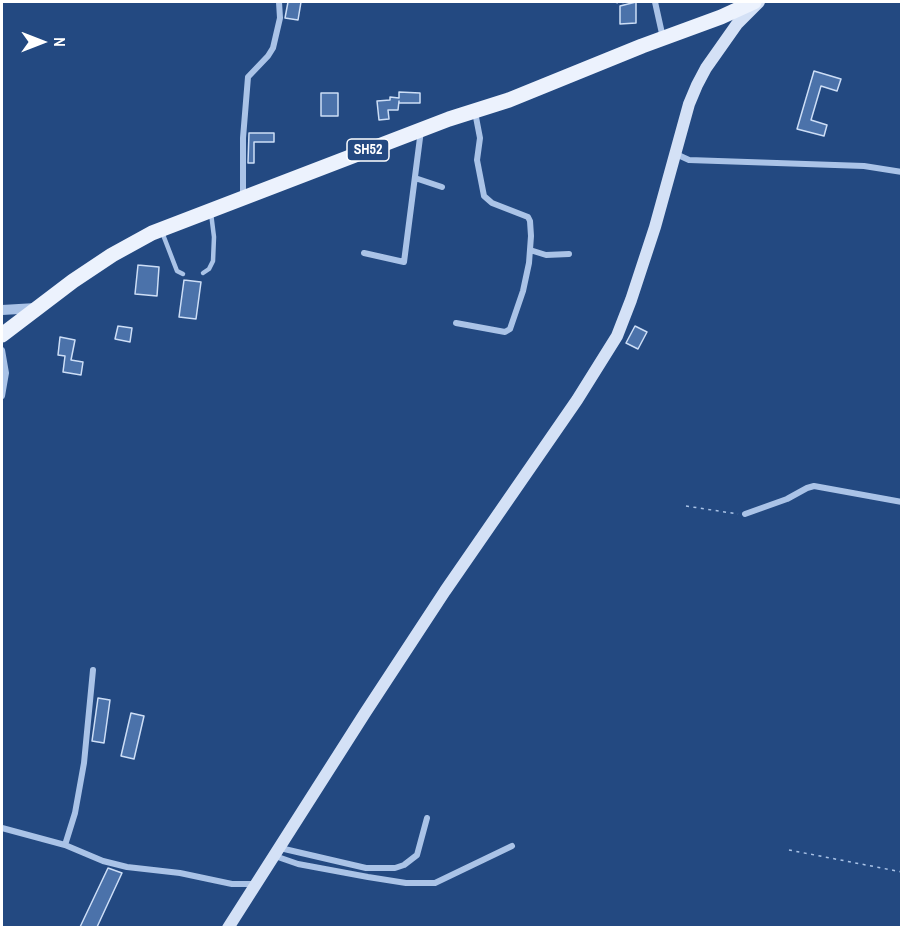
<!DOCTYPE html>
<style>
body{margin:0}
#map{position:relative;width:903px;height:929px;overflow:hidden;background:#234981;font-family:"Archivo Narrow",sans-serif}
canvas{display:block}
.frame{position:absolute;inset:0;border:3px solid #fff;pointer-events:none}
.north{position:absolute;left:12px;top:12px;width:60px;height:60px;-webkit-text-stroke:4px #234981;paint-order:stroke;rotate:90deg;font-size:16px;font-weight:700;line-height:24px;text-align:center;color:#fff}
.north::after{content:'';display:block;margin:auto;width:21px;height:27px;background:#fff;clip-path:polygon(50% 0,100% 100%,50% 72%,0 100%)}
</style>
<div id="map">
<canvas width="903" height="929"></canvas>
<div class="frame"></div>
<div class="north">N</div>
</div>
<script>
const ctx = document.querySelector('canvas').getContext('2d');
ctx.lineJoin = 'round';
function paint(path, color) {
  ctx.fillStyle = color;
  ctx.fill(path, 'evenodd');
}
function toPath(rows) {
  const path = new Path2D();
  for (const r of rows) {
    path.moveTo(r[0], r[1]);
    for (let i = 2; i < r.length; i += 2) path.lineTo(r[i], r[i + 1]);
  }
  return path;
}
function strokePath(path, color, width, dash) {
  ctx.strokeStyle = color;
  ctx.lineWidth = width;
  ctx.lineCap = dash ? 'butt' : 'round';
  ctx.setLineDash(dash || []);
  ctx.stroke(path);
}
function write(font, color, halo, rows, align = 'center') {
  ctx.font = font + ' "Archivo Narrow",sans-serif';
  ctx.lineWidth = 4.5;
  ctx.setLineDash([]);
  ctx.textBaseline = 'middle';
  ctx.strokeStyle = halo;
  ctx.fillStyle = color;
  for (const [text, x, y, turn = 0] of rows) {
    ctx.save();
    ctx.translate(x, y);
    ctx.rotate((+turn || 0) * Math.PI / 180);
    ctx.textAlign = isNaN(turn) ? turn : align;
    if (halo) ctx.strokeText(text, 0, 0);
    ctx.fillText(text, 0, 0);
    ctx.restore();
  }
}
const building = toPath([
 [288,2,301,2,298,20,285,18,288,2],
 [636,2,636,23,620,24,620,6,636,2],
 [814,71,841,79,837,91,821,86,811,120,827,125,824,136,797,129,814,71],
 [399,92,420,93,420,103,399,103,399,101,398,110,388,110,389,119,379,120,377,101,390,100,390,97,399,98,399,92],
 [321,93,338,93,338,116,321,116,321,93],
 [249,133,274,133,274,142,254,142,254,163,248,163,249,133],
 [138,265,159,267,157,296,135,294,138,265],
 [184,280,201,282,196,319,179,317,184,280],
 [118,326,132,328,130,342,115,339,118,326],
 [635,326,647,332,638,349,626,343,635,326],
 [60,337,75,340,71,360,83,362,81,375,63,372,65,356,58,355,60,337],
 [98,698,110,700,104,743,92,741,98,698],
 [131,713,144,716,134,759,121,756,131,713],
 [108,868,122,873,97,927,80,927,108,868]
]);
paint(building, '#4b72aa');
strokePath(building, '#cddef6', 1.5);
strokePath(toPath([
 [615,2,618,3,628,2],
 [686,506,738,514],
 [789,850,902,872]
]), '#aac3e7', 1.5, [3, 4.5]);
strokePath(toPath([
 [162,232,177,271,183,274],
 [203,273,209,269,213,261,214,237,211,213]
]), '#aac3e7', 4.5);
strokePath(toPath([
 [655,2,663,38],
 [676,154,689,160,864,166,902,172],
 [415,178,442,187],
 [243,197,243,138,248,77,268,56,273,48,280,18,279,2],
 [530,250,546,255,569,254],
 [364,253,404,262,421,130],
 [456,323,505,332,510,329,523,291,529,263,531,236,530,221,528,217,492,203,484,196,477,160,480,138,475,112],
 [2,350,6,373,2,396],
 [745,514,787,499,807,488,814,486,902,502],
 [2,828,65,845,103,861,127,867,180,873,232,884,257,884],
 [65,845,75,813,84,763,93,670],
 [280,848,366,868,395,868,404,865,417,855,427,818],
 [275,856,298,864,368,877,406,883,435,883,512,846]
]), '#aac3e7', 6);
strokePath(toPath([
 [2,310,36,308]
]), '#aac3e7', 10);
strokePath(toPath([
 [228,928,365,713,445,591,577,400,617,336,631,300,655,227,689,104,697,85,706,68,737,24,759,2]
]), '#d4e1f6', 12);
strokePath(toPath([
 [2,335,73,281,112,255,152,233,449,119,509,100,642,46,721,17,754,2]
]), '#ecf2fd', 15);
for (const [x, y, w] of [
 [368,150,42]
]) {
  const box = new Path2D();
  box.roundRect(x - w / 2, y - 11, w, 22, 4.5);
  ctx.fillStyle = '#234981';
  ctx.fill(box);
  strokePath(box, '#fff', 1.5);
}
write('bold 14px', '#fff', null, [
 ["SH52",368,150]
]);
</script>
